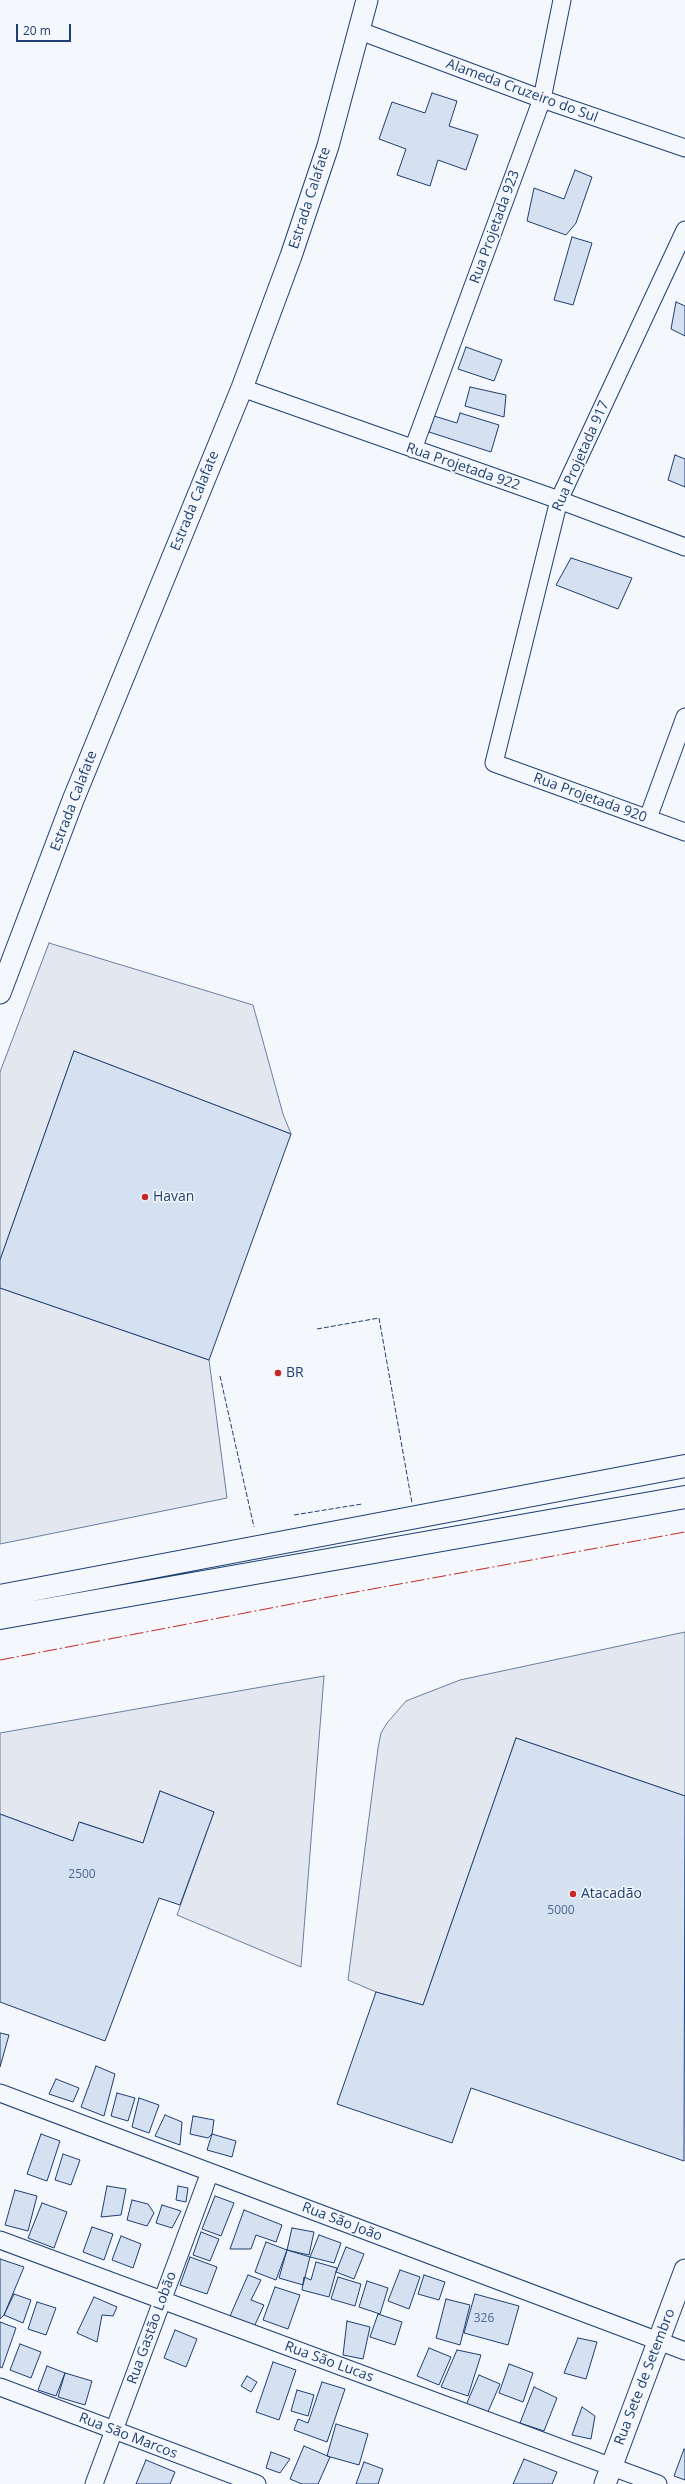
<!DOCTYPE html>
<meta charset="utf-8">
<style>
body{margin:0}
#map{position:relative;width:685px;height:2484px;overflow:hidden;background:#f4f7fb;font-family:"Open Sans",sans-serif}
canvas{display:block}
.scale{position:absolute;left:16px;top:24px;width:55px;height:18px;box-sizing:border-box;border:2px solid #1d3f73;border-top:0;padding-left:5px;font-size:12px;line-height:14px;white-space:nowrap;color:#1d3f73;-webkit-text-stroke:3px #f4f7fb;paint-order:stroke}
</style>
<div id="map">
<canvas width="685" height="2484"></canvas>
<div class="scale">20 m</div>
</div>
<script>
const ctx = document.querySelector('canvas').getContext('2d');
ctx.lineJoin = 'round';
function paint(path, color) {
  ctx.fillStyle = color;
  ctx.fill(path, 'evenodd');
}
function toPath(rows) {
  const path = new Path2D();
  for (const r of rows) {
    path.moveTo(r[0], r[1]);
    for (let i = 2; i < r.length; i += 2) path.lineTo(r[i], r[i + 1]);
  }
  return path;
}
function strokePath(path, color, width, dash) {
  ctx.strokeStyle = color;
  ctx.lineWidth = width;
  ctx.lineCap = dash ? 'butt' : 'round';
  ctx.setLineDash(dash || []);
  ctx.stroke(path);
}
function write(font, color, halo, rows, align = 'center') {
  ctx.font = font + ' "Open Sans",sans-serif';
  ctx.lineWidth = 3;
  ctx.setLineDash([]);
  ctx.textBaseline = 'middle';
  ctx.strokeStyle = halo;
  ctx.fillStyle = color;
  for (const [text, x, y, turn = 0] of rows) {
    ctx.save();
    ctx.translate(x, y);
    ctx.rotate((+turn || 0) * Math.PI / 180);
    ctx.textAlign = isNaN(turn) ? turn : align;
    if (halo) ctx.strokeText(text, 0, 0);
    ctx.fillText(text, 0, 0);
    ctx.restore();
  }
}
const parking = toPath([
 [49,943,253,1005,283,1114,291,1134,74,1051,0,1260,0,1072,49,943],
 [0,1288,209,1360,227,1498,0,1544,0,1288],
 [685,1632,685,1796,516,1738,423,2005,376,1992,348,1980,378,1748,381,1733,387,1723,406,1701,460,1680,685,1632],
 [324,1676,301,1967,177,1915,214,1812,160,1791,143,1843,80,1822,73,1841,0,1814,0,1733,324,1676]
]);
paint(parking, '#e3e8f0');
strokePath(parking, '#687fa3', 1);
const building = toPath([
 [432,93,457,101,449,126,478,135,466,170,438,160,430,186,397,175,406,149,379,139,392,102,425,113,432,93],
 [575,170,592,177,576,223,566,235,527,221,534,188,564,199,575,170],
 [572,237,592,243,573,305,554,300,572,237],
 [676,302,685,306,685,336,671,329,676,302],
 [466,347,502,360,494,381,458,369,466,347],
 [470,387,506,395,504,417,465,406,470,387],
 [460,413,499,425,491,452,429,432,434,416,457,423,460,413],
 [675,455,685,459,685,487,668,480,675,455],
 [571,558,632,578,618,609,556,585,571,558],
 [74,1051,291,1134,209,1360,0,1288,0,1260,74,1051],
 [516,1738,685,1796,684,2161,471,2088,452,2143,337,2104,376,1992,423,2005,516,1738],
 [160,1791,214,1812,180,1905,159,1898,105,2041,0,2002,0,1814,73,1841,79,1822,143,1843,160,1791],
 [0,2033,9,2035,0,2067,0,2033],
 [96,2066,115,2074,104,2116,81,2107,96,2066],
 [56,2079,79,2088,73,2102,49,2094,56,2079],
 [117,2093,135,2098,128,2121,111,2116,117,2093],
 [139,2098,159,2105,149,2133,132,2127,139,2098],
 [165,2115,182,2122,180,2145,155,2136,165,2115],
 [193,2116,214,2120,212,2134,208,2138,190,2134,193,2116],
 [41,2134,60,2141,47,2181,27,2174,41,2134],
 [212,2134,236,2141,232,2157,207,2150,212,2134],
 [63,2154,80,2160,71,2185,55,2180,63,2154],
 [107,2186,126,2189,121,2215,101,2217,107,2186],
 [178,2186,188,2188,186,2202,176,2200,178,2186],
 [15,2190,37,2196,28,2231,5,2225,15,2190],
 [215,2196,234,2203,221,2236,202,2229,215,2196],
 [132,2200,148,2204,154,2213,147,2226,127,2220,132,2200],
 [42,2203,67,2212,54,2248,28,2238,42,2203],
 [162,2205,181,2211,172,2228,156,2223,162,2205],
 [244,2210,282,2225,276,2242,256,2235,251,2249,230,2249,244,2210],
 [92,2227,113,2234,104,2260,83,2252,92,2227],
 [292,2228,314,2232,309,2255,287,2250,292,2228],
 [201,2232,219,2239,210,2261,193,2255,201,2232],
 [319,2235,341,2243,334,2263,310,2257,319,2235],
 [121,2236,141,2244,133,2268,112,2260,121,2236],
 [266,2242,287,2250,276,2280,255,2272,266,2242],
 [346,2247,364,2254,354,2279,336,2272,346,2247],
 [287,2250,310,2257,303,2285,279,2278,287,2250],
 [190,2257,217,2267,207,2294,180,2285,190,2257],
 [0,2259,24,2267,4,2315,0,2319,0,2259],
 [316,2262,337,2268,329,2297,302,2290,304,2277,311,2280,316,2262],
 [400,2270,420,2277,409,2309,388,2301,400,2270],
 [248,2275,261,2280,251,2300,264,2305,254,2327,230,2316,248,2275],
 [424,2275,445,2282,439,2300,418,2294,424,2275],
 [338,2277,361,2284,355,2306,331,2299,338,2277],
 [367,2281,388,2288,380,2314,359,2307,367,2281],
 [275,2287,300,2295,288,2329,263,2320,275,2287],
 [14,2294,31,2300,23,2323,4,2315,14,2294],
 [475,2294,519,2306,508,2345,464,2333,475,2294],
 [94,2297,117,2307,113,2316,102,2315,97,2342,77,2333,94,2297],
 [446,2299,470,2305,460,2345,436,2338,446,2299],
 [37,2302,56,2308,46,2335,28,2329,37,2302],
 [378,2314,402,2322,395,2345,370,2337,378,2314],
 [347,2321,370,2327,363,2359,343,2355,347,2321],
 [0,2322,16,2328,2,2368,0,2367,0,2322],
 [175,2330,197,2339,186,2367,164,2358,175,2330],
 [578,2338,597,2342,586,2379,564,2373,578,2338],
 [20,2344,41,2352,31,2378,10,2370,20,2344],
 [429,2348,451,2357,439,2385,417,2376,429,2348],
 [457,2350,481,2355,468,2396,441,2387,457,2350],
 [273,2362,296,2370,279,2420,256,2412,273,2362],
 [509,2364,533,2373,523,2402,499,2393,509,2364],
 [47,2366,65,2373,56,2396,38,2390,47,2366],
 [65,2373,92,2381,85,2405,58,2397,65,2373],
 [479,2375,500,2384,487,2414,466,2405,479,2375],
 [247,2376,257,2382,251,2392,241,2386,247,2376],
 [322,2382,345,2389,327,2442,294,2430,298,2419,308,2423,322,2382],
 [534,2387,557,2398,544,2431,520,2423,534,2387],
 [297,2390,314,2395,308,2416,291,2411,297,2390],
 [582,2407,595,2416,591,2439,572,2435,582,2407],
 [336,2424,368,2434,359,2465,327,2456,336,2424],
 [304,2446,330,2457,318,2484,302,2484,290,2479,304,2446],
 [684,2449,685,2450,685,2480,674,2476,684,2449],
 [271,2452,290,2459,280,2473,266,2468,271,2452],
 [524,2459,557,2472,552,2484,513,2484,524,2459],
 [146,2460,175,2472,170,2484,136,2484,146,2460],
 [364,2462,383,2469,378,2484,356,2484,364,2462]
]);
paint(building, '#d5e0f0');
strokePath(building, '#1d3f73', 1);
const minor = toPath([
 [360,31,542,99,685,148],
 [685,230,559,500,494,763,685,832],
 [242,388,559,500,685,547],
 [413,449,542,99,562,0],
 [648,818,685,717],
 [0,2093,685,2351],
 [0,2240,658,2484],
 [0,2387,257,2484],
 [94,2484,210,2172]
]);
const tertiary = toPath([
 [0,993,73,800,242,388,291,256,328,146,367,0],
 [605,2484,685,2270]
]);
const primary = toPath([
 [0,1596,685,1466],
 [0,1618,685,1497]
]);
strokePath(minor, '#1d3f73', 19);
strokePath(tertiary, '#1d3f73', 23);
strokePath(primary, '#1d3f73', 24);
strokePath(minor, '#f4f7fb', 17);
strokePath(tertiary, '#f4f7fb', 21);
strokePath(primary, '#f4f7fb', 22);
strokePath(toPath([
 [317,1329,379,1318,412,1503],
 [220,1376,254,1527],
 [294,1515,362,1504]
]), '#1d3f73', 1, [5, 2]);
strokePath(toPath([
 [0,1660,323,1598,685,1532]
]), '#c62828', 1, [14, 3, 2, 3]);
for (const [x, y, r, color] of [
 [145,1197,4,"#c62828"],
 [278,1373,4,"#c62828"],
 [573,1894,4,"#c62828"]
]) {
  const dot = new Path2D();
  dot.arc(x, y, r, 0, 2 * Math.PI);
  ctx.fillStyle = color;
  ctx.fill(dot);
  strokePath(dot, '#f4f7fb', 1.5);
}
write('12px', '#4b6792', null, [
 ["2500",82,1875],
 ["5000",561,1911],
 ["326",484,2319]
]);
write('14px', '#1d3f73', '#f4f7fb', [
 ["Alameda Cruzeiro do Sul",522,91,20],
 ["Estrada Calafate",310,198,-72],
 ["Rua Projetada 923",495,227,-70],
 ["Rua Projetada 917",581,456,-66],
 ["Rua Projetada 922",463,467,19],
 ["Estrada Calafate",195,501,-68],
 ["Rua Projetada 920",590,798,20],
 ["Estrada Calafate",74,801,-69],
 ["Rua São João",342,2222,21],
 ["Rua Gastão Lobão",152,2328,-70],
 ["Rua São Lucas",329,2362,20],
 ["Rua Sete de Setembro",645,2377,-69],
 ["Rua São Marcos",128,2436,21]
]);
write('14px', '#1d3f73', '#f4f7fb', [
 ["Havan",153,1197],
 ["BR",286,1373],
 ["Atacadão",581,1894]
], 'left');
</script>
